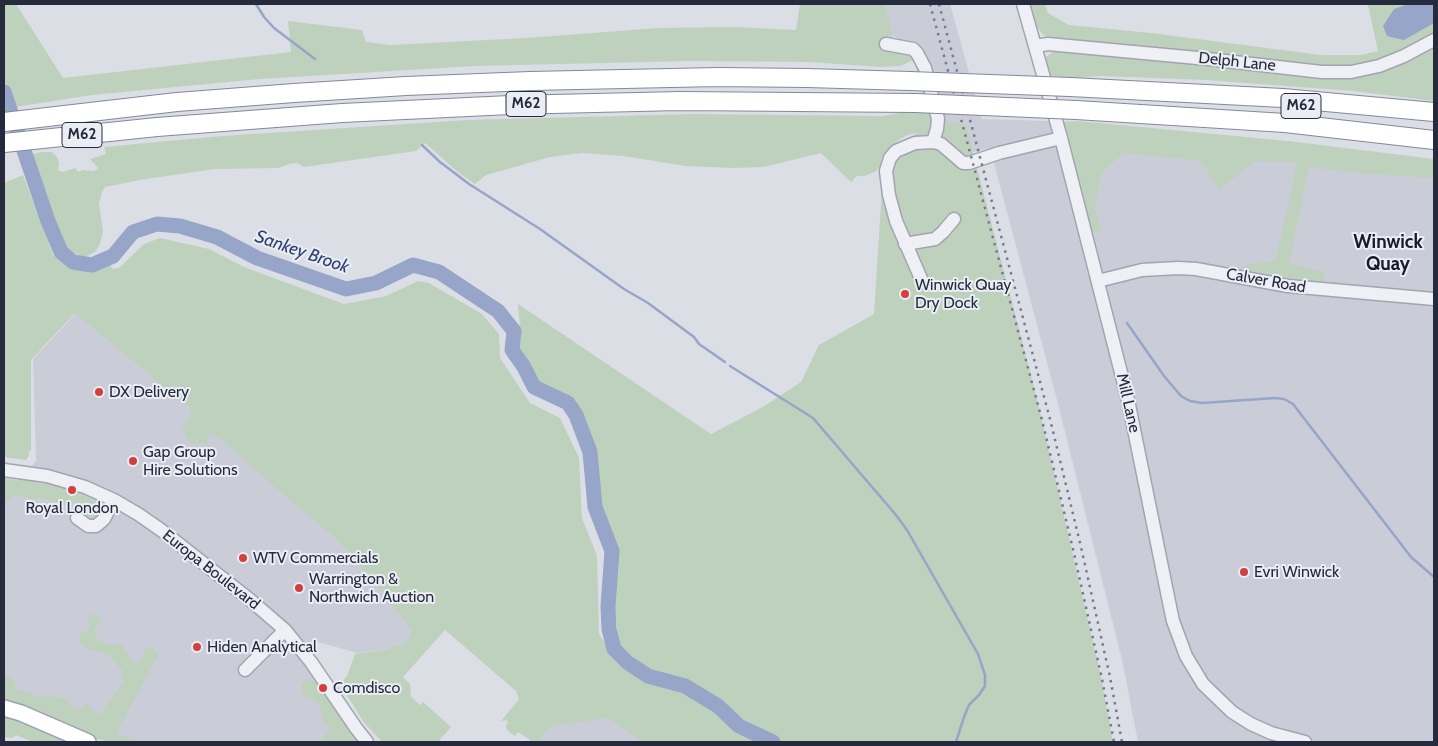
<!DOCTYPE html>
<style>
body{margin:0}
#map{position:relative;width:1438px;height:746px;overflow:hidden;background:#dcdee6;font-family:Cabin,sans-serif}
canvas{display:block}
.frame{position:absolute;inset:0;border:5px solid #262a3d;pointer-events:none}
</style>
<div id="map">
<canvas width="1438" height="746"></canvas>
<div class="frame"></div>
</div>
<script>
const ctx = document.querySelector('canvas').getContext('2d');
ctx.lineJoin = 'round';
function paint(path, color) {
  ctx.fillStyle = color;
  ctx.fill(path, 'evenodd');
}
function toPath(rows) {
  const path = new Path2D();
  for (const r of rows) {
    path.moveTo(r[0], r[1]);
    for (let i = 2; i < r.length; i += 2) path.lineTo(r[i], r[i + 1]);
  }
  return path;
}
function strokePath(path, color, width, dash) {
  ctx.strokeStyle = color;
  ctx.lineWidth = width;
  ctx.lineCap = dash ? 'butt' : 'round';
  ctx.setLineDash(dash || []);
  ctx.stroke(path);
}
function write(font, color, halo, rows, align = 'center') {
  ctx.font = font + ' Cabin,sans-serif';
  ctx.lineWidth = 4;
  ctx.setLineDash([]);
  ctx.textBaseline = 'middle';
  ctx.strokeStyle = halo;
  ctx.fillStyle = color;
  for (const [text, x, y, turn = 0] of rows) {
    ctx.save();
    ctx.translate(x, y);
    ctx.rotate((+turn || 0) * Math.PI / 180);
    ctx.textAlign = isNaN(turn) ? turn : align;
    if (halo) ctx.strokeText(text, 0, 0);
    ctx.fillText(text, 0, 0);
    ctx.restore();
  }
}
paint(toPath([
 [885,4,950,4,982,119,1049,121,1055,144,1434,167,1434,742,1138,742,1122,660,1058,404,990,148,960,155,931,137,915,63,891,32],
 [79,310,351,544,419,616,406,643,383,650,357,653,318,642,298,653,360,742,129,742,4,688,4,501,36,461,33,359],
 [608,716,647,742,538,742,551,726]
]), '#cacdd8');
paint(toPath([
 [4,4,16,4,63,78,291,52,288,21,362,30,366,42,391,45,526,38,658,28,734,27,796,30,800,4,885,4,895,44,908,45,915,59,901,66,881,67,809,62,691,61,475,66,260,79,92,95,15,107,4,79],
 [1030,4,1045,4,1048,13,1069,25,1151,33,1321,55,1361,55,1378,51,1368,5,1374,4,1434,4,1434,101,1353,91,1206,80,1101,76,1075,78,1049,76,1045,58,1054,51,1084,51,1339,76,1376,61,1358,65,1340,66,1314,65,1194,51,1049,37,1044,36,1040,31,1036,25],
 [932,111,938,119,966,125,1037,399,1101,677,1113,742,643,742,608,718,551,726,538,742,528,742,530,740,518,732,515,736,507,730,506,726,508,722,506,720,501,721,519,699,516,691,445,630,403,677,410,684,411,697,420,705,423,702,451,727,438,742,382,742,363,721,340,684,347,676,355,654,383,650,406,643,412,630,362,567,334,537,285,496,221,439,207,433,208,445,190,443,182,427,191,415,190,408,75,313,31,360,31,451,29,451,29,455,26,460,4,457,4,183,23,175,53,255,60,261,71,267,90,271,103,269,109,264,113,269,119,268,144,244,160,238,209,249,244,267,344,304,386,296,418,281,429,283,482,314,499,334,500,358,530,403,560,418,579,458,582,518,597,556,599,634,605,643,626,663,660,682,685,692,695,684,689,680,651,670,619,646,614,598,618,551,599,503,596,450,576,401,539,382,518,346,520,328,518,304,711,434,763,407,801,382,819,345,874,314,884,157,917,133,907,135,891,145,886,151,882,157,880,166,875,172,864,176,857,176,851,182,821,153,764,167,734,168,685,166,624,156,582,153,550,157,486,175,475,184,459,173,425,143,416,151,304,167,297,163,289,164,279,168,215,169,140,180,105,187,102,192,99,204,103,231,100,244,95,252,87,256,81,256,63,248,30,155,41,152,52,152,57,157,59,163,58,170,63,172,75,168,79,172,83,170,94,171,98,168,90,159,106,154,104,147,222,136,467,120,694,114,882,116,905,112],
 [713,695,717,697,742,719,768,732,742,722,725,708,718,713,712,707],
 [1078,121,1288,141,1434,159,1434,178,1356,173,1309,167,1289,263,1325,273,1322,283,1245,270,1245,265,1275,261,1290,198,1296,162,1255,161,1219,190,1201,161,1124,153,1102,172,1095,208,1102,233,1092,230,1079,177,1062,122],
 [22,477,36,483,46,485,52,483,83,493,100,503,102,506,102,508,99,509,97,516,95,519,91,519,85,517,76,502,69,500,69,506,38,497,35,500,14,495,4,504,4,478,18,480],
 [96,614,100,618,100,622,94,631,98,640,109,645,121,644,129,656,136,663,140,662,145,650,151,646,159,654,116,733,139,742,110,742,97,739,47,715,4,699,4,673,15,682,16,689,42,697,54,696,66,699,75,709,78,709,86,704,89,705,91,709,100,715,123,681,122,670,108,655,94,650,88,651,82,645,79,638,80,634,86,631,90,625,87,619,91,615],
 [305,680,317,682,357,742,318,742,325,736,330,728,324,724,319,703,302,695,301,685],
 [4,716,52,732,74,742,33,742,16,735,12,738,4,737]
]), '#bed1bd');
paint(toPath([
 [1409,4,1434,4,1434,23,1404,40,1387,36,1383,26,1394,9]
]), '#96a5c8');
strokePath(toPath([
 [256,4,264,17,274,28,315,59],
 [422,145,440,162,469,184,540,229,624,289,648,303,694,337,699,344,725,362],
 [1127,323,1164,376,1181,396,1190,401,1202,403,1275,398,1284,399,1293,404,1411,557,1434,577],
 [730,366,813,418,896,515,907,530,978,654,985,675,985,686,979,695,969,705,964,717,956,742]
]), '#96a5c8', 2.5);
strokePath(toPath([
 [4,92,48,221,61,252,73,262,92,265,113,256,133,232,157,224,180,226,217,237,257,258,346,289,376,283,413,265,439,272,498,311,514,331,512,350,524,367,534,387,568,403,576,415,590,452,595,507,612,551,608,606,609,629,614,649,627,662,648,676,685,686,718,706,739,726,773,742]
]), '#96a5c8', 15);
const minor = toPath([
 [1023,4,1061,138,1128,400,1168,597,1173,621,1179,637,1186,656,1203,684,1232,712,1251,724,1271,733,1305,742],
 [886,44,913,49,917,53,925,68,938,119,937,129,933,142],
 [1035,46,1048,44,1208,59,1322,72,1351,72,1379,66,1404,56,1434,40],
 [905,244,935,239,943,232,954,219],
 [922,281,896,221,889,195,886,171,890,158,896,151,915,143,933,142,941,144,963,163,969,163,999,153,1061,138],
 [1098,281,1142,270,1178,268,1196,269,1288,286,1434,299],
 [4,470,47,476,85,487,114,500,138,514,161,530,249,599,285,630,311,662,356,728,367,742],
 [77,518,88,526,96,526,104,519,114,500],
 [245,670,285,630]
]);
const major = toPath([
 [4,708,21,713,88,742]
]);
const highway = toPath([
 [1070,87,1283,98,1434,112],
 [1076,110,1285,123,1434,140],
 [4,122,177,102,294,93,406,86,530,81,718,77,807,78,910,81],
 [4,143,157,127,342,113,510,105,680,101,915,103]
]);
strokePath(minor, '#a2a4b0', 15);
strokePath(major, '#9ba0b2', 18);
strokePath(highway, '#83899d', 20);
strokePath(minor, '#eff0f5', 12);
strokePath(major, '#fff', 15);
strokePath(highway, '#fff', 18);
strokePath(toPath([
 [930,4,1042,420,1073,549,1102,679,1114,742],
 [939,4,1050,419,1081,547,1110,677,1122,742]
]), '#757a90', 2.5, [2.5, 5]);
const highwayBridge = toPath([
 [910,81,1070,87],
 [915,103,1076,110]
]);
strokePath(highwayBridge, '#83899d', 20, []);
strokePath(highwayBridge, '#fff', 18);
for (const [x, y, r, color] of [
 [905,294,5,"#d0413d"],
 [99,392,5,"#d0413d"],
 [133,461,5,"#d0413d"],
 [72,490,5,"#d0413d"],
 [243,558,5,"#d0413d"],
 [1244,572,5,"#d0413d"],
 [299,588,5,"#d0413d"],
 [197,647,5,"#d0413d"],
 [323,688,5,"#d0413d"]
]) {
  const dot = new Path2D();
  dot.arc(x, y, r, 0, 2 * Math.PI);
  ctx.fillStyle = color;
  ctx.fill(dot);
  strokePath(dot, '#ebedf4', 2);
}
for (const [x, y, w] of [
 [526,104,40],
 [1301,106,40],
 [82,135,40]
]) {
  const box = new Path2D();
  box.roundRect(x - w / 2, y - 12.5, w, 25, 4);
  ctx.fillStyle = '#ebedf4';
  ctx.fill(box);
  strokePath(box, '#262a3d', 1);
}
write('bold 15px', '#262a3d', null, [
 ["M62",526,104],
 ["M62",1301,106],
 ["M62",82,135]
]);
write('16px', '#262a3d', '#ebedf4', [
 ["Delph Lane",1237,62,6],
 ["Calver Road",1266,281,10],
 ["Mill Lane",1128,403,77],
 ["Europa Boulevard",211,570,38]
]);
write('16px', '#262a3d', '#ebedf4', [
 ["Winwick Quay",915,285],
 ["Dry Dock",915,303],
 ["DX Delivery",109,392],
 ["Gap Group",143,452],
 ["Hire Solutions",143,470],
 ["Royal London",72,508,"center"],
 ["WTV Commercials",253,558],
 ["Evri Winwick",1254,572],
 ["Warrington &",309,579],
 ["Northwich Auction",309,597],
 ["Hiden Analytical",207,647],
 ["Comdisco",333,688]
], 'left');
write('italic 18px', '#2f4171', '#ebedf4', [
 ["Sankey Brook",302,252,19]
]);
write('bold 19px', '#181b2d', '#ebedf4', [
 ["Winwick",1388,242],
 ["Quay",1388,264]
]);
</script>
